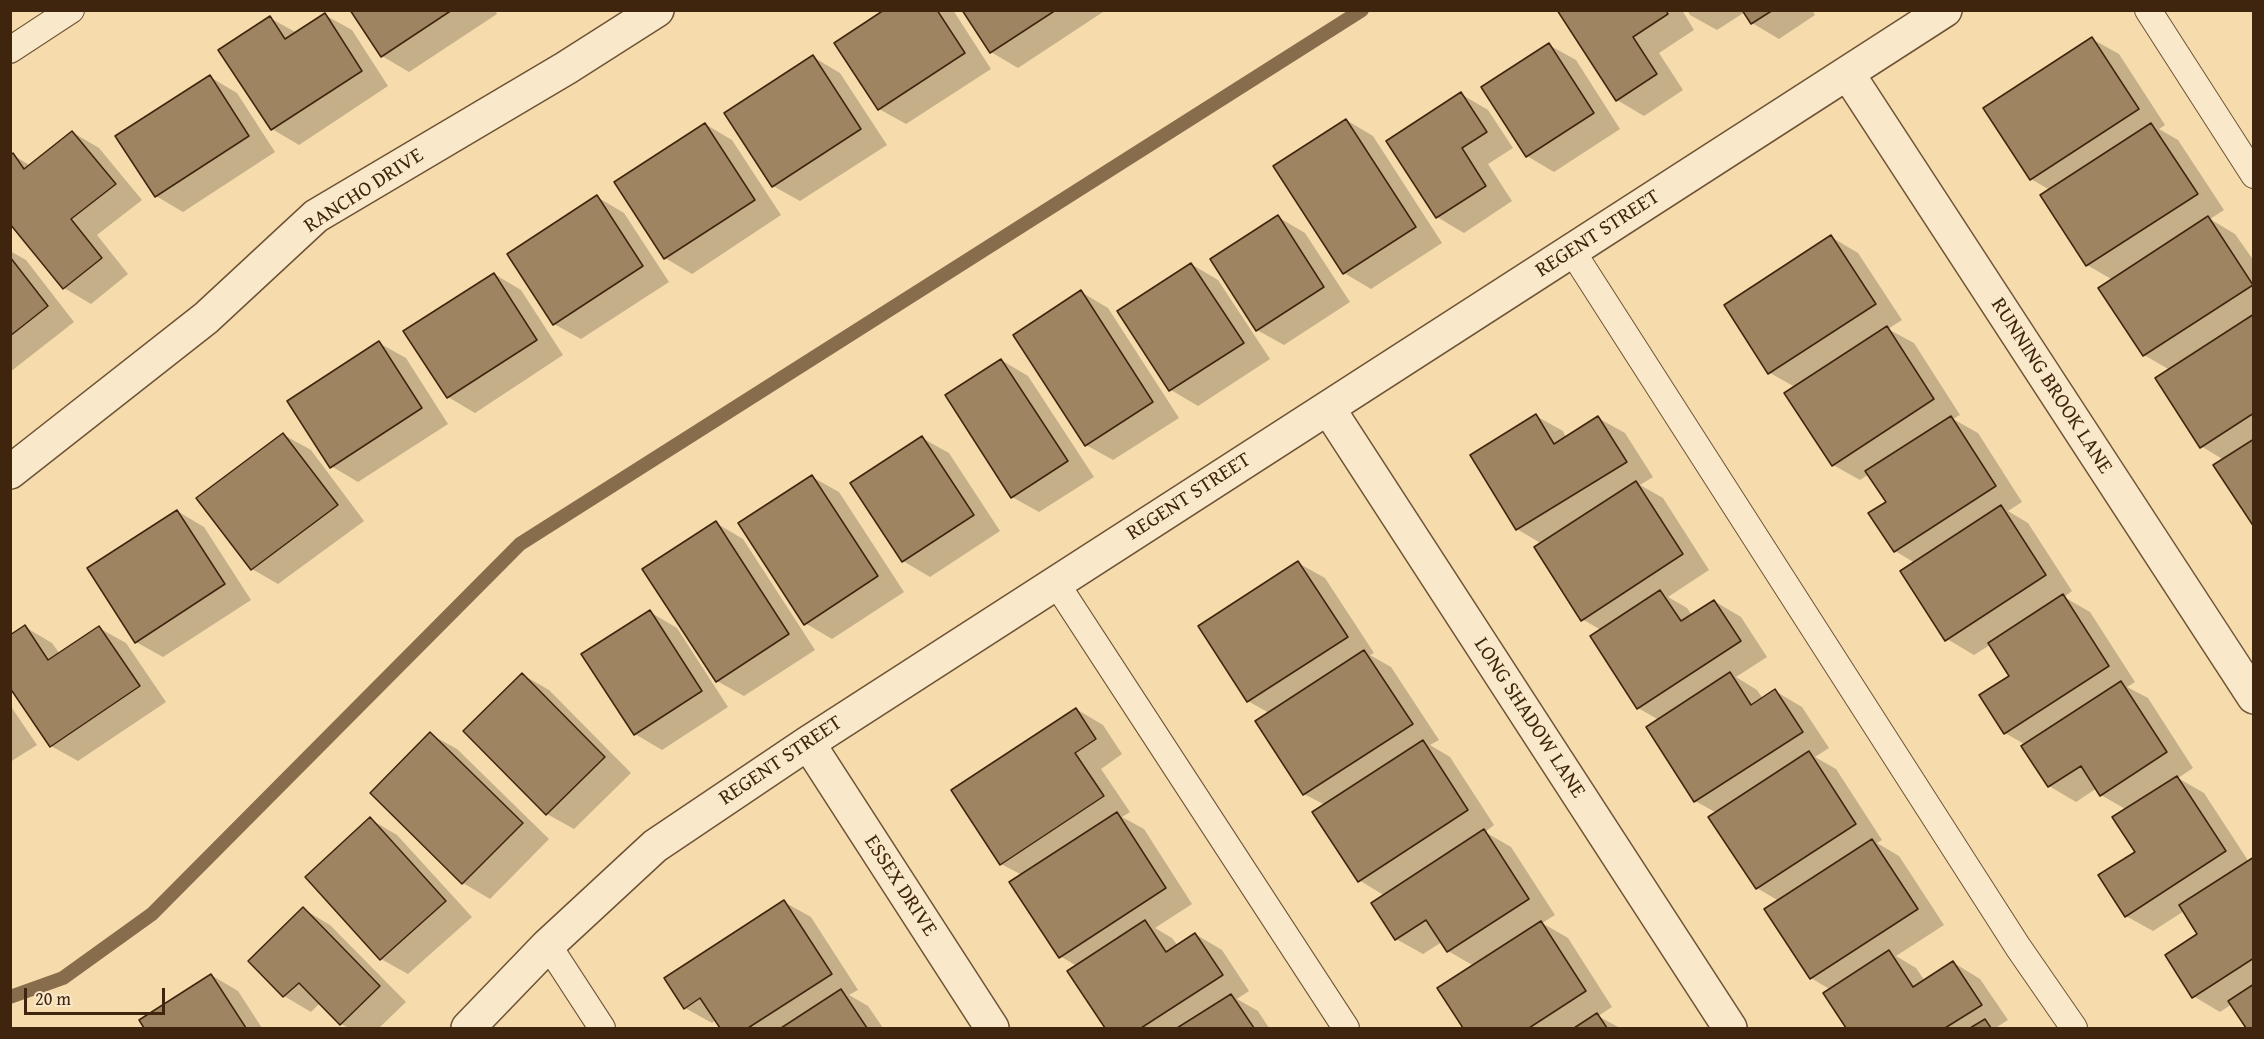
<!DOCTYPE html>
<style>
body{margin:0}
#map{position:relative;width:2264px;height:1039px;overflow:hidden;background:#f6dbac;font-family:"Gentium Book Plus",serif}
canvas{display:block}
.frame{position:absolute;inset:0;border:12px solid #3f250d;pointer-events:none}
.scale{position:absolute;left:24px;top:988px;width:141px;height:27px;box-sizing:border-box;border:3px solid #3f250d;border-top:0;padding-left:8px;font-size:18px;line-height:21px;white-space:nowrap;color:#3f250d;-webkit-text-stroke:4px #f9e8c9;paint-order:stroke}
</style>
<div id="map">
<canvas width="2264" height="1039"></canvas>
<div class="frame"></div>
<div class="scale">20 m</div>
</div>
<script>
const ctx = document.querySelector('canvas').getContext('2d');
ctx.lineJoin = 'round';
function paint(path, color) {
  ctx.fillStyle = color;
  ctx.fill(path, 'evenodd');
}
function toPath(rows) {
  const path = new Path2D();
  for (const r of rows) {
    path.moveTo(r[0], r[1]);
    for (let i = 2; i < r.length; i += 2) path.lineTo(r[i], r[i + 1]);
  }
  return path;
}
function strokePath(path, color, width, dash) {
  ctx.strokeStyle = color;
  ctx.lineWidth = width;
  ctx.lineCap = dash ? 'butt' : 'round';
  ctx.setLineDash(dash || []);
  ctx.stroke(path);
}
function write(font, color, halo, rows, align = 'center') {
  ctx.font = font + ' "Gentium Book Plus",serif';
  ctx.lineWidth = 5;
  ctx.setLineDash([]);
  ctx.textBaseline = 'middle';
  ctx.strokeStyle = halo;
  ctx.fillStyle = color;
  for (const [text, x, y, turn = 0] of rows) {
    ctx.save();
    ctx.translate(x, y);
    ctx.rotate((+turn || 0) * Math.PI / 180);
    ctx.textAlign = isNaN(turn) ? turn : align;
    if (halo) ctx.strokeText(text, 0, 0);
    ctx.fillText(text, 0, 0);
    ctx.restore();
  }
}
paint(toPath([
 [352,10,495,10,497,14,409,72,382,56],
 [887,10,953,10,991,69,906,124,879,109],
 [964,10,1106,10,1018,68,991,52],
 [1559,10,1682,10,1694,30,1659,53,1683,90,1644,116,1617,100],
 [1687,10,1812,10,1815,15,1779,39,1752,23,1745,12,1717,30,1690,15],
 [325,15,352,30,388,86,299,145,272,129,270,18,297,33],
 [2092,39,2119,54,2165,125,2159,129,2178,140,2224,210,2210,219,2235,234,2254,261,2254,524,2224,460,2201,446,2170,370,2144,355,2100,288,2113,280,2087,265,2042,195,2050,190,2031,179],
 [1549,45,1576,60,1620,129,1554,172,1527,156],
 [813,57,840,73,887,145,800,201,773,186],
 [210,77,237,93,275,152,183,212,156,196],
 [1461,94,1488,110,1513,148,1488,164,1512,201,1464,233,1437,217],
 [1346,120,1373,136,1442,243,1371,289,1344,273,1275,166],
 [705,124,732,140,781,215,692,274,665,258],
 [72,132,99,148,142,200,97,235,128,274,91,304,64,288,13,155,31,166],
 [597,197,624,213,669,282,581,339,554,324],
 [1278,217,1305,233,1350,302,1284,345,1257,330],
 [1831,237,1858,253,1902,320,1888,329,1914,343,1960,415,1953,419,1978,433,2022,502,2008,511,2028,523,2072,591,2064,597,2090,612,2135,682,2127,687,2148,698,2193,768,2178,778,2204,793,2249,862,2254,859,2254,1028,2248,1028,2232,1004,2220,1012,2193,996,2199,934,2184,911,2153,931,2126,916,2137,852,2127,810,2101,795,2097,788,2076,802,2049,786,2026,745,2005,733,2011,676,1990,645,1974,655,1947,639,1915,563,1895,551,1888,503,1869,474,1860,480,1833,465,1795,387,1770,373],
 [10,251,26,260,74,322,10,372],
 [1191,264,1218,280,1270,359,1198,406,1171,390],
 [494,274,521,290,563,355,475,413,448,397],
 [1081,292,1108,308,1179,418,1113,460,1086,445],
 [379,343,406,358,448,424,358,482,331,466],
 [1001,360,1028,376,1094,477,1039,512,1012,497],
 [1536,416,1563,431,1566,438,1598,418,1625,433,1653,477,1640,485,1663,498,1709,570,1668,597,1687,608,1692,615,1714,601,1741,617,1767,657,1736,677,1757,690,1763,699,1775,691,1802,707,1829,748,1815,757,1836,769,1882,840,1877,843,1899,856,1944,925,1896,956,1916,968,1925,981,1954,963,1980,979,2008,1020,1997,1027,1999,1028,1848,1028,1825,994,1831,990,1811,978,1779,901,1757,888,1717,813,1695,801,1659,720,1638,708,1601,630,1582,619,1542,544,1517,529],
 [284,435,311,450,364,521,278,584,252,569],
 [922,438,949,453,1000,531,930,577,903,561,852,484],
 [812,477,839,492,904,592,832,639,805,623],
 [177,511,204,527,251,600,163,657,136,642],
 [716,523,743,539,815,650,744,696,717,681],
 [1298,563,1325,578,1374,653,1370,655,1391,667,1439,740,1430,745,1450,757,1494,825,1485,832,1511,847,1555,915,1542,923,1568,938,1612,1007,1598,1016,1620,1028,1465,1028,1439,989,1474,966,1448,951,1442,942,1423,954,1396,939,1385,896,1359,880,1325,805,1304,794,1269,713,1248,701],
 [650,612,677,628,728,707,662,750,635,734],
 [25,627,52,643,60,654,99,628,126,643,166,702,78,761,51,746],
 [523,675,549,690,631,773,574,829,547,814],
 [10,705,37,745,10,762],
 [1076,709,1103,725,1122,754,1101,769,1130,812,1122,817,1144,829,1192,904,1155,928,1172,938,1178,946,1195,934,1222,950,1249,991,1237,999,1258,1011,1269,1028,1106,1028,1069,971,1077,966,1060,956,1022,875,1001,864],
 [430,734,457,749,549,839,490,899,463,883,372,793],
 [370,819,397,835,472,917,408,974,381,959],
 [784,902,811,917,858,990,849,995,868,1006,883,1028,722,1028,716,1020,712,1023,685,1008],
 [303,909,330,925,406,1002,379,1028,349,1028,341,1024,320,1003,311,1012,284,996,250,961],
 [211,975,238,991,262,1028,146,1028,141,1021]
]), '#0003');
strokePath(toPath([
 [10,997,63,978,152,914,520,544,1362,10]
]), '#886d4c', 14);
const building = toPath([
 [350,10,452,10,381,57,350,10],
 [884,10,937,10,965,53,878,110,834,43,884,10],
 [962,10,1056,10,990,53,962,10],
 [1557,10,1666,10,1668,14,1633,37,1657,74,1616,101,1557,10],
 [1742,10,1773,10,1751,24,1742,10],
 [325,13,362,71,271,130,218,50,270,16,285,39,325,13],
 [2092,37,2139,109,2030,180,1983,108,2092,37],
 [1549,43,1594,113,1526,157,1481,87,1549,43],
 [813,55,861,129,772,187,724,113,813,55],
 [210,75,249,136,155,197,115,136,210,75],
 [1461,92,1487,132,1462,148,1486,186,1436,218,1386,141,1461,92],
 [1346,119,1416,227,1343,274,1273,166,1346,119],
 [705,123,755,200,664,259,614,182,705,123],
 [2151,123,2198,194,2086,266,2040,195,2151,123],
 [72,131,116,184,71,219,102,258,63,289,10,224,10,155,13,153,24,169,72,131],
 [597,195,643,266,553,325,507,254,597,195],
 [1278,215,1324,287,1256,331,1210,259,1278,215],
 [2208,216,2253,285,2143,356,2098,288,2208,216],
 [1831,235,1876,304,1768,374,1724,305,1831,235],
 [10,257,48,306,10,336,10,257],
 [1191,263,1244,343,1169,391,1117,311,1191,263],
 [494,273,537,340,447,398,403,331,494,273],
 [1081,290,1153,402,1085,446,1013,335,1081,290],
 [2254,314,2254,413,2200,448,2155,378,2254,314],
 [1887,326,1934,399,1832,466,1784,393,1887,326],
 [379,341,422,408,330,468,287,401,379,341],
 [1001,359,1068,461,1011,498,945,395,1001,359],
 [1536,414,1554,444,1598,416,1627,462,1516,530,1470,455,1536,414],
 [1951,416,1996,486,1894,552,1868,513,1886,502,1865,471,1951,416],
 [283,433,338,505,251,570,196,498,283,433],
 [922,436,974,515,902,562,850,483,922,436],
 [2254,439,2254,527,2213,465,2254,439],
 [812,475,878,576,804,625,738,523,812,475],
 [1636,481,1683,554,1581,621,1534,547,1636,481],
 [2001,505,2046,575,1945,641,1900,571,2001,505],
 [177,510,225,584,135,643,87,568,177,510],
 [716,521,789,634,716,682,642,569,716,521],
 [1298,561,1348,637,1247,702,1198,626,1298,561],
 [1660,590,1681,621,1714,600,1741,641,1637,709,1590,636,1660,590],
 [2063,594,2109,666,2004,734,1979,695,2009,676,1988,643,2063,594],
 [650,610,702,691,634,735,581,654,650,610],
 [25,625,48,660,99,626,140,686,50,747,10,688,10,635,25,625],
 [1364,650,1413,724,1303,795,1255,721,1364,650],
 [1730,672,1751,705,1775,689,1803,732,1694,802,1646,727,1730,672],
 [522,673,605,757,546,815,463,731,522,673],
 [2121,681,2167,752,2100,796,2081,766,2048,787,2021,746,2121,681],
 [1076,708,1096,739,1075,753,1104,796,1000,865,951,790,1076,708],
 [430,732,523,823,462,884,370,793,430,732],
 [1423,740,1468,810,1358,882,1312,812,1423,740],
 [1809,751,1856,824,1756,889,1708,817,1809,751],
 [2177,776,2226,851,2125,917,2098,875,2135,852,2112,817,2177,776],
 [1117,812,1166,888,1059,958,1009,882,1117,812],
 [370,817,446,901,380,960,305,877,370,817],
 [1484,829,1529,899,1447,952,1426,920,1395,940,1371,903,1484,829],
 [1872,839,1918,909,1810,979,1764,909,1872,839],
 [2254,857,2254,958,2192,998,2165,955,2197,934,2179,905,2254,857],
 [784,900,832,974,748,1028,720,1028,700,998,684,1009,664,978,784,900],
 [303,907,380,986,340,1025,299,983,283,997,248,961,303,907],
 [1145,920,1166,952,1195,933,1223,975,1141,1028,1105,1028,1067,971,1145,920],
 [1541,921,1586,991,1529,1028,1463,1028,1437,988,1541,921],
 [1889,950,1913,987,1953,961,1982,1005,1945,1028,1846,1028,1823,993,1889,950],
 [211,974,246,1028,144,1028,139,1020,211,974],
 [2254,984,2254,1028,2246,1028,2228,1001,2254,984],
 [841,989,867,1028,781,1028,841,989],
 [1231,994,1254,1028,1177,1028,1231,994],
 [1597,1013,1607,1028,1574,1028,1597,1013],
 [1985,1019,1991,1028,1970,1028,1985,1019]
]);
paint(building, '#9e8460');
strokePath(building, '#3f250d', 1.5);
const lane = toPath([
 [2148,10,2254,175],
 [10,50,71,10],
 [1572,251,2018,947,2074,1028],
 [1056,583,1346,1028],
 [548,945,602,1028]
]);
const street = toPath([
 [1848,74,2254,697],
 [1328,408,1730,1028],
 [10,472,206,318,316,216,566,68,657,10],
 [808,743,992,1028],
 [468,1028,548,945,655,846,808,743,1945,10]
]);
strokePath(lane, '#6d5235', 28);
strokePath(street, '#6d5235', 36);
strokePath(lane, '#f9e8c9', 26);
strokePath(street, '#f9e8c9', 33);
write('21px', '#3f250d', '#f9e8c9', [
 ["RANCHO DRIVE",364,191,-33],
 ["REGENT STREET",1598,234,-33],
 ["RUNNING BROOK LANE",2051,386,57],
 ["REGENT STREET",1189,497,-33],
 ["LONG SHADOW LANE",1529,718,57],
 ["REGENT STREET",781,761,-34],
 ["ESSEX DRIVE",900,886,57]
]);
</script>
